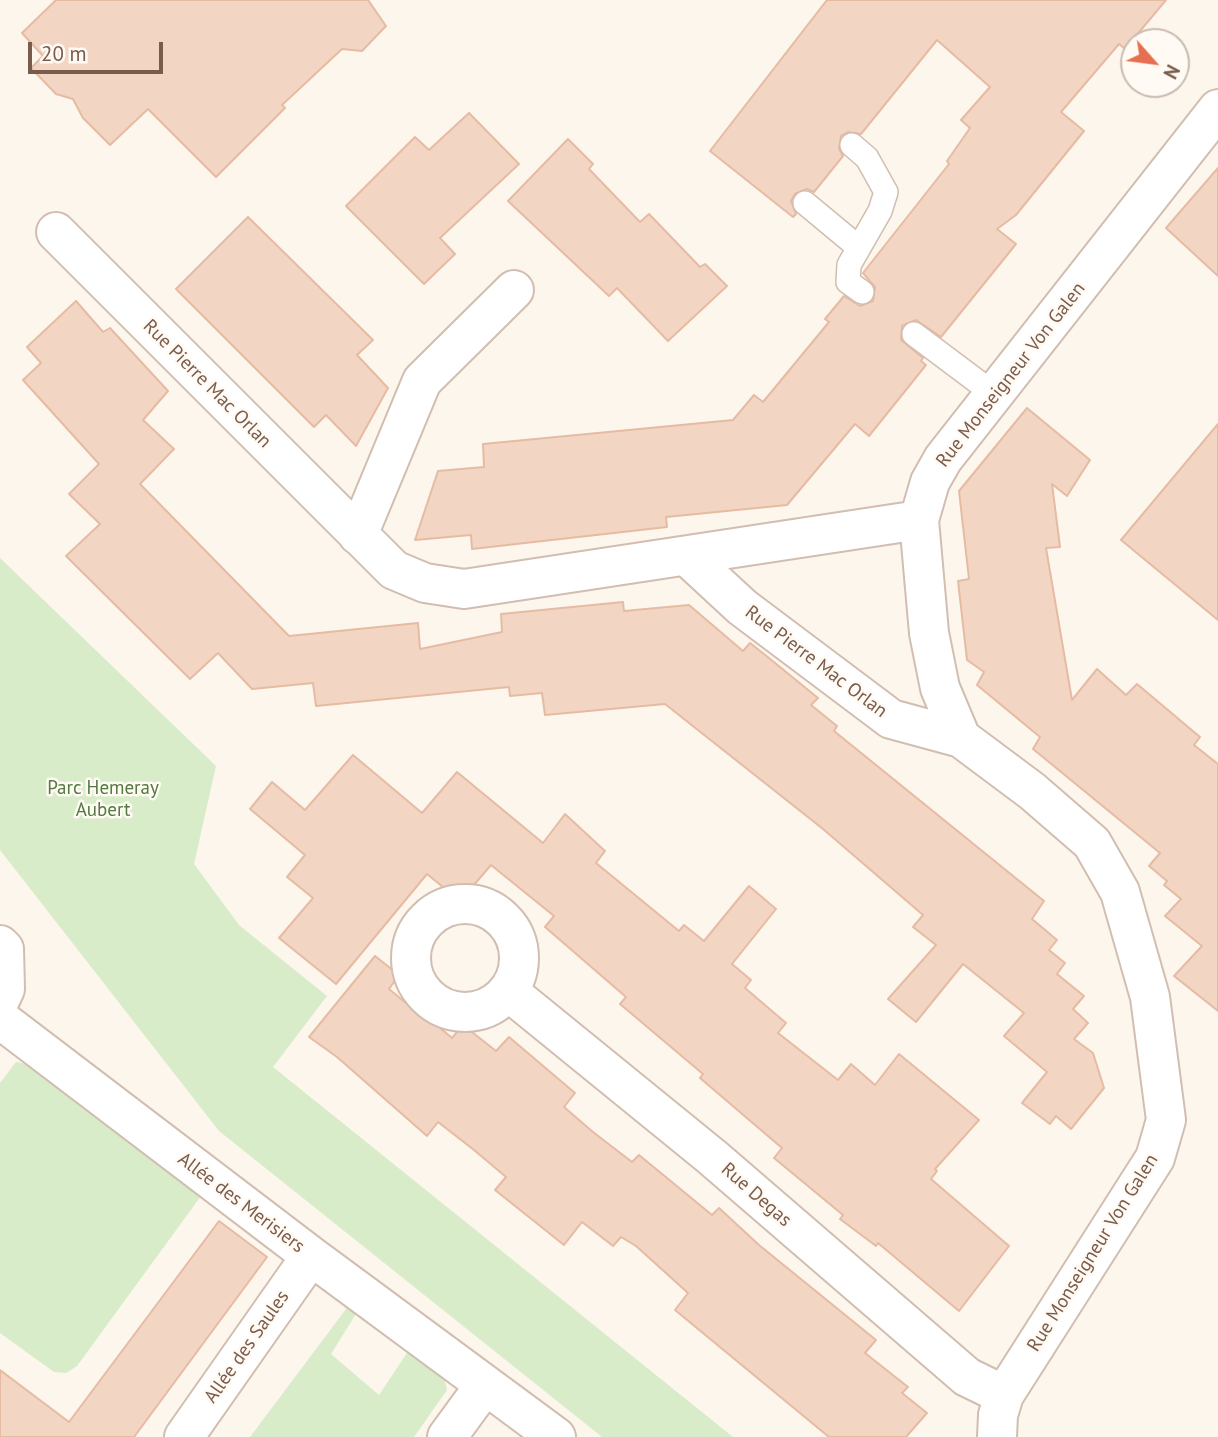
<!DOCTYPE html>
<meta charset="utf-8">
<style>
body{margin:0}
#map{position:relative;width:1218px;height:1437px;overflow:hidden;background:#fdf6ec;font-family:"PT Sans",sans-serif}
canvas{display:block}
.north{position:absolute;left:1120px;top:28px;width:70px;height:70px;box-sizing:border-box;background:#fffaf3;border:2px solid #cabbb1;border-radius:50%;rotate:118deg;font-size:19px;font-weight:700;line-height:28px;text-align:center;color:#7a5c4d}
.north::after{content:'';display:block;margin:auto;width:24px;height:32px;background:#e76f51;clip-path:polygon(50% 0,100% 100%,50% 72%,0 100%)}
.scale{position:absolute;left:28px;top:42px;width:135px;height:32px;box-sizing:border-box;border:4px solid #7a5c4d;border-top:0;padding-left:9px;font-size:21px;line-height:24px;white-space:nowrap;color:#7a5c4d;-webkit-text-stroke:5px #fffaf3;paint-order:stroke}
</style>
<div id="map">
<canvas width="1218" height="1437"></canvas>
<div class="north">N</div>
<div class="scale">20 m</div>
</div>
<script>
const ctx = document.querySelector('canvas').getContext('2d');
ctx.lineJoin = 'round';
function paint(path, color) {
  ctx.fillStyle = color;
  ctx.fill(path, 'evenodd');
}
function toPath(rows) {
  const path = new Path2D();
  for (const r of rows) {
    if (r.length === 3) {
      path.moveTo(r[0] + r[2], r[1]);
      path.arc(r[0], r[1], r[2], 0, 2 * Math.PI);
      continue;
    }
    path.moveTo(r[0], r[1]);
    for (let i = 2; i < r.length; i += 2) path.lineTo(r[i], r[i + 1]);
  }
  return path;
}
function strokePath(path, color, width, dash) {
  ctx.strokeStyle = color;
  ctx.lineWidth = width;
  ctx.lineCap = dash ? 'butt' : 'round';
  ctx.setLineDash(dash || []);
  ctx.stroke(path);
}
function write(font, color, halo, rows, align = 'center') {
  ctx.font = font + ' "PT Sans",sans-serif';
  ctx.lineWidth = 5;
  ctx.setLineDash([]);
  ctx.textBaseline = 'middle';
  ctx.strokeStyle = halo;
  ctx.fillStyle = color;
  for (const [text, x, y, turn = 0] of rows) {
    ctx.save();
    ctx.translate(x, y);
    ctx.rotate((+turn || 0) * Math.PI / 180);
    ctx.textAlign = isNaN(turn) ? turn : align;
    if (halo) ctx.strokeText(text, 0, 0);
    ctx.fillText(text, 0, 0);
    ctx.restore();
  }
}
paint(toPath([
 [0,558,216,766,194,864,239,925,327,996,273,1067,733,1437,602,1437,219,1131,0,850],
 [16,1062,26,1064,201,1196,77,1366,66,1373,54,1372,0,1333,0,1083],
 [352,1301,359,1309,331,1354,379,1395,409,1350,444,1378,447,1390,414,1437,250,1437]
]), '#d8ecc9');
const building = toPath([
 [56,0,368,0,386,26,362,51,342,49,282,105,285,108,216,177,148,109,110,145,83,118,73,99,56,94,31,68,43,56,22,33,56,0],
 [827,0,1166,0,1125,49,1119,44,1061,112,1084,131,1016,215,997,229,1016,244,941,337,916,320,902,326,901,340,923,358,921,361,926,365,869,436,855,424,787,505,666,517,667,527,472,549,471,535,415,540,438,471,484,467,483,444,733,420,754,395,763,402,829,322,825,319,844,296,860,306,873,301,875,287,863,273,949,164,947,161,970,128,961,120,990,87,937,40,861,134,848,132,841,136,839,149,843,156,814,192,807,189,795,194,791,201,796,214,793,217,710,151,827,0],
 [469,113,519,164,440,238,455,254,424,284,346,206,415,137,429,150,469,113],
 [568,139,593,164,589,169,640,222,649,214,700,267,705,264,727,286,668,341,617,288,609,296,508,201,568,139],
 [1218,168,1218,276,1166,228,1218,168],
 [248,217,373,340,357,355,388,388,356,446,326,415,314,427,176,289,248,217],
 [76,301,103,332,110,328,168,391,143,420,174,449,140,484,289,636,418,623,420,649,502,632,501,614,623,602,624,611,689,605,743,651,750,643,764,654,818,698,811,705,837,726,834,731,1044,901,1032,919,1057,940,1049,950,1065,963,1057,974,1084,996,1073,1009,1088,1023,1074,1039,1093,1053,1104,1088,1071,1129,1056,1116,1050,1124,1022,1103,1047,1072,1004,1036,1024,1013,963,964,916,1022,888,999,936,945,913,927,923,915,823,829,665,704,545,715,542,693,510,696,509,687,316,706,313,683,252,689,218,653,190,679,66,556,100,524,69,494,99,464,23,380,41,363,27,347,76,301],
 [1027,408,1090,460,1067,496,1052,484,1060,547,1046,548,1072,700,1097,669,1126,695,1137,684,1200,737,1194,745,1218,764,1218,1011,1174,976,1202,946,1165,916,1181,899,1164,885,1167,881,1149,866,1160,853,1033,749,1040,737,977,685,984,672,967,660,958,581,969,579,959,491,1027,408],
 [1218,424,1218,620,1121,540,1218,424],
 [353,755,422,813,457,772,543,843,565,814,605,851,596,863,679,931,684,925,704,941,749,886,776,909,732,964,751,980,745,988,786,1023,778,1033,838,1080,851,1064,875,1085,899,1054,979,1120,935,1169,937,1171,931,1179,1009,1246,959,1311,878,1243,876,1246,840,1219,843,1215,774,1158,782,1148,700,1078,703,1074,620,1004,626,997,545,927,554,916,491,865,460,901,427,874,336,984,279,938,313,898,287,877,305,855,250,809,272,782,305,810,353,755],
 [375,956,399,975,389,989,424,1018,426,1016,452,1038,463,1025,496,1051,509,1037,575,1093,564,1107,593,1132,632,1162,639,1155,712,1215,719,1208,759,1245,876,1340,865,1353,908,1387,902,1393,927,1413,906,1437,829,1437,675,1310,688,1293,636,1246,621,1237,613,1246,582,1222,564,1245,495,1190,506,1177,474,1150,438,1122,427,1136,337,1057,309,1037,375,956],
 [219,1221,267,1257,134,1437,0,1437,0,1370,69,1422,219,1221]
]);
paint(building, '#f3d5c3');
strokePath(building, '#e6bba3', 2);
const service = toPath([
 [852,145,867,158,886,192,880,211,849,265,848,282,862,292],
 [805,203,858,247],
 [914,334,994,394]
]);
const minor = toPath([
 [56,232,394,570,425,583,464,589,919,520],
 [358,535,422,381,514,290],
 [688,557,742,607,891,719,961,738],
 [465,958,54],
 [0,945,4,949,5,989,0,1000],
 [508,991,712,1157,967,1377,1004,1395],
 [0,1019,311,1256,556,1437],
 [184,1437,311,1256],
 [447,1437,485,1385],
 [997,1437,998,1415,1004,1395,1155,1158,1166,1120,1150,997,1120,892,1092,843,1032,791,961,738,940,688,929,633,919,520,930,482,943,459,1218,109]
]);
strokePath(service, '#d1beb0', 26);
strokePath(minor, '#d1beb0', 42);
strokePath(service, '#fff', 23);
strokePath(minor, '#fff', 38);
write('19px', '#7a5c4d', '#fffaf3', [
 ["Rue Monseigneur Von Galen",1011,375,-52],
 ["Rue Pierre Mac Orlan",207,384,45],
 ["Rue Pierre Mac Orlan",816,662,37],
 ["Rue Degas",756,1195,41],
 ["Allée des Merisiers",241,1203,37],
 ["Rue Monseigneur Von Galen",1093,1253,-58],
 ["Allée des Saules",247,1347,-55]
]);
write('19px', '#537a41', '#fffaf3', [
 ["Parc Hemeray",103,789],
 ["Aubert",103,811]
]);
</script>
